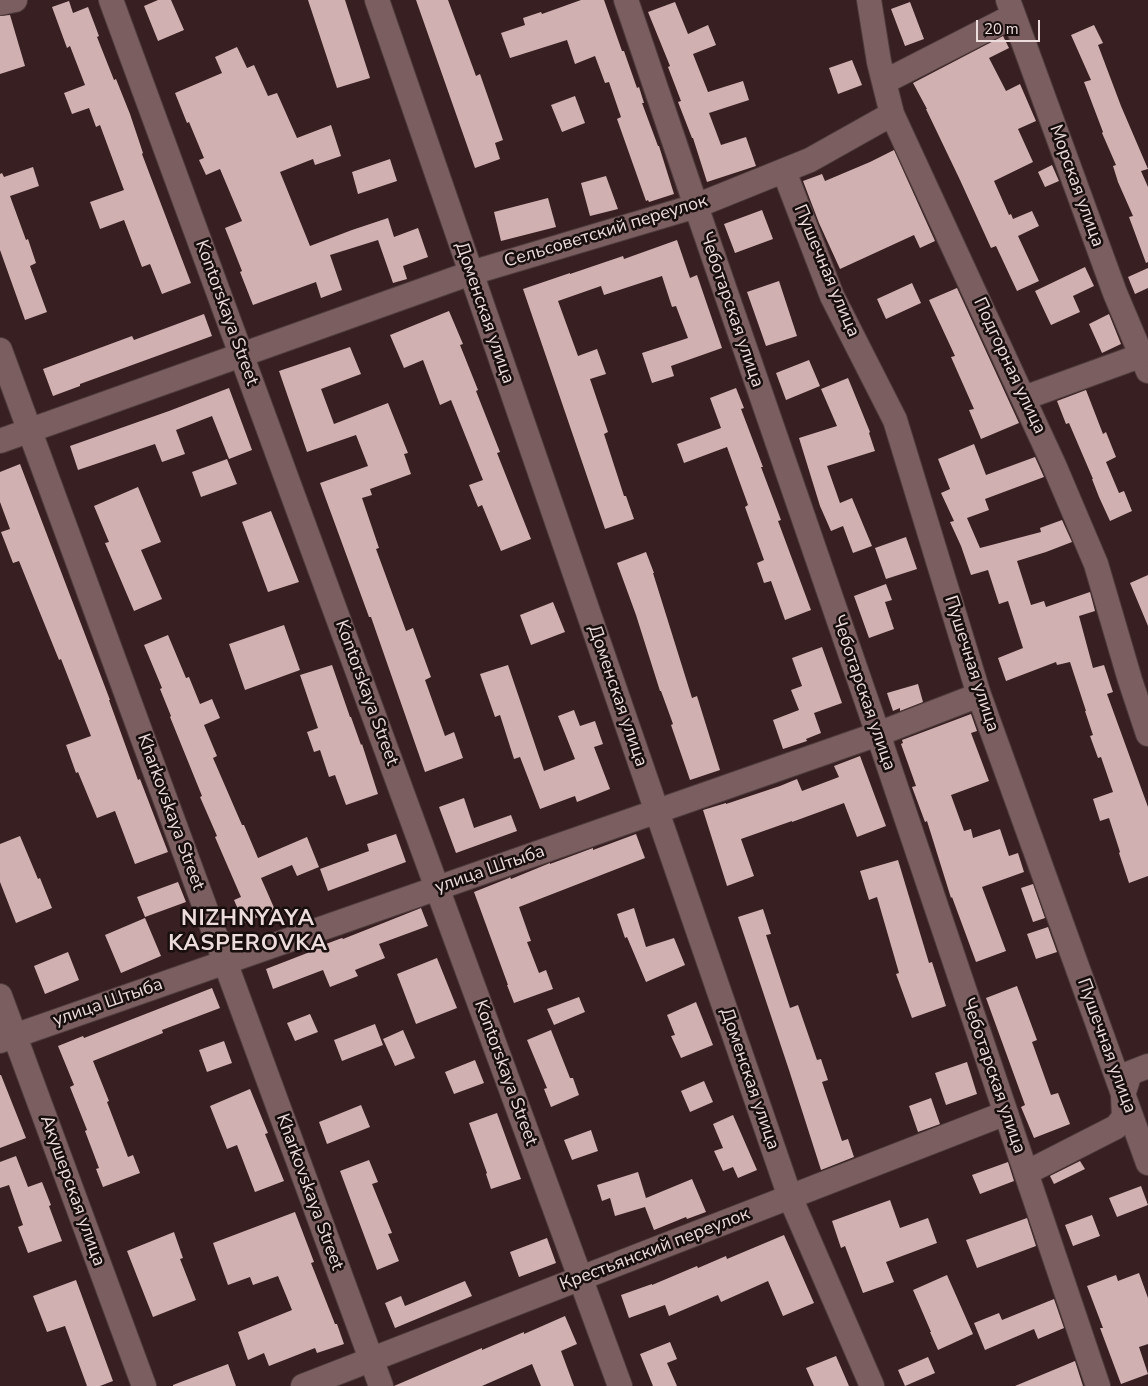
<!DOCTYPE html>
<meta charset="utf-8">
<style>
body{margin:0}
#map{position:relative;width:1148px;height:1386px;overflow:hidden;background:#382022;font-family:"Nunito Sans",sans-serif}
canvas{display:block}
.scale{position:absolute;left:976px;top:20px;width:64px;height:22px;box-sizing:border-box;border:2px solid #eddcdc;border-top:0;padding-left:6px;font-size:15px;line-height:18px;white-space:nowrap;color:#eddcdc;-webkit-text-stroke:4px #180e0e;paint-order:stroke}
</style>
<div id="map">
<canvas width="1148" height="1386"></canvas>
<div class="scale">20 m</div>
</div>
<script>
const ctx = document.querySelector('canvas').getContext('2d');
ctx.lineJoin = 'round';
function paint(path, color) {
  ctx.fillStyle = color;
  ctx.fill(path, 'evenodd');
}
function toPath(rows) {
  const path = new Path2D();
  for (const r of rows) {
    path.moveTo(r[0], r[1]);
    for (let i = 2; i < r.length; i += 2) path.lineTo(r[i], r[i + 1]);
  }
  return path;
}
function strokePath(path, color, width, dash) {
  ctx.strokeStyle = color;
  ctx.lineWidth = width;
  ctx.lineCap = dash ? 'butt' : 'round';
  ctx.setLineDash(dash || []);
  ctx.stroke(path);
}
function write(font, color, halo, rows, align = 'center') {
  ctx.font = font + ' "Nunito Sans",sans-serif';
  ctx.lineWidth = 5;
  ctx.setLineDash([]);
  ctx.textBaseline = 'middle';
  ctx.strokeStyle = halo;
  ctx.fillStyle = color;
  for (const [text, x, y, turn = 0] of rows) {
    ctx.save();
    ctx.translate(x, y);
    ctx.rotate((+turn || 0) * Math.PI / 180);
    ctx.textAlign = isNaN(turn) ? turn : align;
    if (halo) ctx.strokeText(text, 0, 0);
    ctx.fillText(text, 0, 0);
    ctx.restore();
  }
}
paint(toPath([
 [158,0,171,0,184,30,158,41,144,6],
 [308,0,345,0,370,78,337,88],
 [416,0,448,0,476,76,480,74,503,140,495,143,500,159,475,168],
 [581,0,604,0,622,51,624,51,637,88,639,87,644,103,642,103,658,146,659,146,674,194,649,202,648,200,646,201,617,119,621,117,609,82,605,83,595,56,575,64,567,40,510,58,501,33,525,25,523,18,541,12,542,14],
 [69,1,73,13,88,7,99,36,97,37,114,80,116,79,130,114,143,153,142,154,191,283,162,294,150,264,142,267,124,220,100,229,90,202,124,190,100,125,96,127,89,108,72,114,64,93,85,85,70,46,67,48,52,7],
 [675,2,688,34,708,25,716,45,693,54,708,92,743,81,749,100,709,113,721,145,746,137,756,166,707,182,693,138,692,138,678,102,681,101,668,67,670,66,648,12],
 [910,2,924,39,905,46,891,9],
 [10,15,25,66,0,74,0,16],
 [1094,25,1103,43,1098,45,1121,106,1148,169,1141,171,1148,187,1148,262,1146,263,1129,217,1133,216,1118,182,1113,166,1116,165,1102,133,1103,132,1084,82,1091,80,1071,35],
 [1003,36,1009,48,989,58,1006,91,1020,84,1036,121,1018,129,1033,162,994,181,1009,215,1011,214,1013,219,1032,211,1039,226,1018,236,1039,281,1017,291,996,246,991,248,960,180,926,109,927,109,913,83],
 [237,47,247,68,254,65,268,96,277,93,297,138,331,125,341,156,315,165,313,159,280,172,310,246,352,230,388,218,394,237,418,228,428,257,403,266,407,279,393,283,378,240,330,255,342,290,321,298,316,282,253,305,240,272,242,271,225,228,242,221,220,169,206,175,199,160,204,158,189,122,187,123,175,93,222,73,215,57],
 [852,60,862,85,838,94,829,68],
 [575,96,585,123,562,132,551,105],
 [894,150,935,241,920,248,914,235,840,269,819,223,803,181,822,174,825,181,870,162],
 [390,159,397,181,358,194,352,172],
 [1052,165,1059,181,1045,187,1038,172],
 [33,167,39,186,10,196,26,240,28,239,36,263,30,266,47,312,25,320,0,250,0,174,2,173,4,177],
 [606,176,618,209,590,216,581,183],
 [548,198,556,227,501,241,494,212],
 [762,210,773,239,735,253,724,224],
 [677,240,690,278,697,275,722,348,671,366,674,376,652,383,642,353,688,338,676,306,672,307,662,276,604,295,601,286,558,301,578,356,597,349,606,374,590,379,608,432,604,434,624,496,626,496,634,519,605,529,523,289,570,273,570,274,623,256,624,259],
 [1085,267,1094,286,1073,296,1080,312,1051,325,1035,291],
 [1148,268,1148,288,1135,294,1128,277],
 [779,281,797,336,766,346,747,292],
 [912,283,921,303,886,319,877,299],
 [957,288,1019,423,981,439,969,410,974,409,951,357,955,356,929,300],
 [449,311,463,344,460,345,478,390,476,391,500,452,497,453,531,539,501,551,482,505,478,507,469,485,483,480,451,400,440,405,423,360,404,368,390,335],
 [204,314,212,336,80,384,80,386,53,396,43,369,132,336,134,340],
 [1109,314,1121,344,1102,353,1089,324],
 [350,347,361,374,321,389,334,424,388,403,408,453,404,454,411,474,370,489,372,495,362,498,379,548,376,549,406,631,413,628,431,677,425,680,445,736,454,732,463,758,425,772,371,617,369,617,320,483,368,466,356,435,307,452,279,371],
 [809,360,820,386,786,400,776,373],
 [848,378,870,432,869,433,875,451,827,466,840,503,852,498,872,546,853,553,843,526,831,531,820,506,799,438,837,426,821,389],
 [229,388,252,450,229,459,212,416,176,430,185,454,162,462,155,444,78,470,70,446,169,411],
 [736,388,744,408,741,409,763,467,761,467,781,520,778,521,811,610,785,620,771,581,764,583,757,563,764,560,745,507,748,505,727,447,684,463,677,444,721,428,710,398],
 [1086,390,1103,434,1106,432,1116,457,1106,462,1119,493,1124,491,1132,511,1110,521,1099,497,1092,479,1093,479,1069,423,1066,424,1057,401],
 [974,444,986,475,1035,457,1044,477,985,499,989,510,967,518,980,548,1041,532,1040,528,1062,520,1072,542,1046,552,1017,561,1031,605,1044,601,1046,607,1090,592,1095,611,1079,616,1093,668,1104,665,1113,692,1107,694,1148,807,1148,876,1129,883,1119,853,1120,852,1109,818,1100,821,1093,799,1113,792,1101,757,1098,758,1090,736,1093,735,1085,711,1086,711,1070,662,1057,665,1056,662,1006,681,998,658,1023,648,1008,601,999,604,988,570,971,575,961,546,950,522,954,521,941,493,950,489,938,459],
 [227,459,237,484,201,497,192,472],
 [20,464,110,700,109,700,138,780,140,779,168,852,135,864,115,811,97,818,78,772,76,773,66,745,91,736,61,659,59,660,19,561,13,563,1,532,10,529,0,502,0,472],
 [138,487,161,542,141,550,162,599,134,611,105,543,109,542,94,506],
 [271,511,299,582,268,592,242,522],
 [906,537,917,569,886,579,875,548],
 [646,552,654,573,653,573,692,698,697,696,720,770,690,780,671,725,673,724,661,691,660,691,636,615,617,563],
 [1148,575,1148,626,1130,583],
 [886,584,892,600,885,602,894,629,869,638,854,596],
 [553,602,565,632,531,645,520,615],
 [284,625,300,670,245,690,229,644],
 [168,635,186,678,189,677,200,704,212,699,220,718,204,725,217,756,213,758,242,825,244,825,258,858,307,837,319,867,297,876,292,865,261,878,275,910,244,923,234,900,241,897,215,837,217,836,200,797,202,796,170,717,171,716,160,689,162,688,144,645],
 [822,647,842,703,814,713,821,733,806,739,807,741,783,749,773,720,799,710,791,690,802,686,792,658],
 [332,665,350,717,351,717,361,745,362,744,378,794,346,805,335,775,329,777,320,750,314,752,307,732,318,728,300,675],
 [508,665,544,771,575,759,558,716,574,710,580,726,595,721,603,744,594,747,610,789,577,802,575,796,540,809,520,757,514,759,500,715,495,717,480,674],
 [918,684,923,702,900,711,900,708,893,711,887,693],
 [971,714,977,731,971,733,989,781,951,795,964,831,971,829,973,838,1000,829,1009,856,1018,853,1024,872,982,887,1006,951,976,962,952,897,951,898,927,821,925,822,912,787,916,786,901,744,903,743,902,740],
 [860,756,886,826,857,837,844,803,792,822,792,821,741,839,754,876,727,886,703,810,726,803,726,804,780,786,797,779,802,791,839,777,834,766],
 [464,798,474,828,511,815,517,831,456,853,439,807],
 [396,834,406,862,328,891,320,869,369,851,367,844],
 [636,834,645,858,519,907,531,941,527,942,539,973,546,970,553,989,514,1003,507,985,508,985,474,892,509,878,510,877,511,879,550,863,550,864,593,848,593,850],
 [20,836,38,879,40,878,52,908,16,923,0,882,0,844],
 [898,860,929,963,932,962,946,1006,912,1018,896,974,899,973,877,897,869,900,860,871],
 [178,882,186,902,145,917,137,897],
 [1033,884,1045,918,1033,922,1021,888],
 [421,908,428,926,379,944,385,958,355,970,358,976,330,987,323,970,273,989,266,969,315,950,315,948,342,938,343,939],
 [634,908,646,947,674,938,685,965,646,982,627,937,625,938,617,914],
 [763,909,771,934,766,935,790,1008,798,1005,817,1060,821,1059,828,1080,822,1082,842,1141,848,1139,854,1157,821,1170,789,1070,738,917],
 [145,918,161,956,121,973,105,935],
 [1048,927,1057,952,1036,959,1027,934],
 [68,952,79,980,45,994,34,966],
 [437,958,457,1008,416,1024,397,974],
 [1017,986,1037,1040,1032,1042,1051,1095,1058,1093,1070,1124,1034,1138,1021,1107,1025,1105,986,998],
 [212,988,220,1008,162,1030,163,1033,93,1061,109,1101,107,1102,128,1157,133,1155,140,1173,103,1187,96,1169,99,1168,85,1131,87,1130,70,1087,74,1085,58,1046,83,1036,84,1038],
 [579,997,585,1012,554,1025,547,1009],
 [696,1002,713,1045,681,1058,671,1036,675,1035,667,1015],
 [310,1014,318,1032,295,1041,287,1023],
 [375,1024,383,1045,342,1061,334,1040],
 [403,1030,415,1058,395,1066,383,1039],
 [551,1030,570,1078,573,1078,579,1095,551,1107,544,1089,547,1088,527,1040],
 [224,1041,232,1063,207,1072,199,1050],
 [475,1060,484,1083,454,1094,445,1072],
 [967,1062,977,1094,946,1105,935,1073],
 [0,1075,1,1075,26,1138,0,1148],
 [704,1081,713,1102,690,1112,681,1091],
 [250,1089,268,1133,265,1134,284,1181,255,1192,237,1145,227,1149,210,1106],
 [931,1098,940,1124,918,1132,909,1106],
 [361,1105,370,1127,327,1144,319,1122],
 [497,1113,521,1179,491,1189,486,1174,487,1173,469,1123],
 [733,1115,757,1170,738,1178,733,1167,723,1171,714,1151,723,1148,713,1124],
 [591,1130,598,1151,572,1160,564,1140],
 [16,1156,28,1187,42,1182,51,1205,49,1206,62,1241,28,1253,18,1227,23,1225,9,1185,0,1188,0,1162],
 [369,1160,378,1182,372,1184,392,1233,388,1234,399,1261,377,1270,340,1171],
 [1080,1161,1085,1169,1054,1184,1050,1176],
 [1008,1162,1014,1181,980,1194,972,1175],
 [638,1172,646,1198,692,1179,706,1212,687,1219,686,1217,654,1230,645,1207,615,1216,610,1198,602,1201,597,1185],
 [1141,1186,1148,1205,1117,1217,1109,1198],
 [890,1200,900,1228,928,1218,937,1243,886,1262,894,1282,863,1293,845,1246,841,1248,832,1221],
 [295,1212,314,1262,311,1263,335,1324,337,1324,344,1344,317,1353,315,1348,269,1366,264,1353,248,1360,238,1332,292,1310,278,1276,253,1285,250,1277,228,1285,213,1243],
 [1092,1215,1100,1236,1073,1246,1065,1225],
 [1027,1218,1036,1246,977,1268,966,1240],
 [174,1232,183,1258,180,1259,196,1300,153,1317,127,1251],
 [784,1235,814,1303,783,1316,768,1281,721,1302,718,1295,669,1316,665,1305,629,1318,621,1295,652,1284,652,1285,697,1266,698,1268,726,1256,727,1259],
 [547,1238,556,1263,519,1277,510,1252],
 [1139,1273,1148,1298,1148,1344,1139,1347,1148,1374,1121,1384,1100,1328,1103,1328,1087,1286,1116,1275,1118,1281],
 [947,1275,973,1334,938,1350,930,1332,931,1332,913,1290],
 [76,1280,113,1381,100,1386,87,1386,65,1326,47,1332,33,1296],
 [465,1281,472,1296,395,1328,385,1303,401,1296,405,1306],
 [1054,1299,1064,1328,1038,1339,1034,1329,985,1350,974,1323,999,1313,1002,1320],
 [565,1316,577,1344,561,1351,574,1386,541,1386,532,1364,482,1386,394,1386,482,1348,482,1350,524,1332,524,1334],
 [670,1342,677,1359,667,1363,677,1386,653,1386,640,1354],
 [836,1356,849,1386,814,1386,806,1368],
 [928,1357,935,1373,905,1386,898,1370],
 [1075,1361,1083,1386,1015,1386],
 [228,1364,236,1386,173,1386,173,1385]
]), '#d0b0b1');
const street = toPath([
 [111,0,620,1386],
 [377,0,790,1197,872,1386],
 [626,0,696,206,878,734,1098,1386],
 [869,0,879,62,892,114,1054,465,1096,564,1130,680,1148,734],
 [1008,0,1115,293,1148,371],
 [0,3,15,0],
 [884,82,1013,16],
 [784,171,832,296,895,420,979,695,1148,1163],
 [0,350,381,1386],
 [1024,398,1148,353],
 [0,441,471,273,696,206,810,160,892,114],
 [0,996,144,1386],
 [0,1041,878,734,979,695],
 [1026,1173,1116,1127,1124,1117,1123,1095,1130,1073,1148,1066],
 [303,1386,1006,1113]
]);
strokePath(street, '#503c3d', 26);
strokePath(street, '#7b5f60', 24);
write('18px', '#eddcdc', '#180e0e', [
 ["Морская улица",1076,186,70],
 ["Сельсоветский переулок",606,232,-17],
 ["Пушечная улица",826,271,67],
 ["Чеботарская улица",731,310,71],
 ["Kontorskaya Street",226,313,70],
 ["Доменская улица",484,313,71],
 ["Подгорная улица",1009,366,65],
 ["Пушечная улица",971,664,72],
 ["Kontorskaya Street",366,693,70],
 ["Чеботарская улица",863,693,71],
 ["Доменская улица",617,696,71],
 ["Kharkovskaya Street",170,812,70],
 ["улица Штыба",490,870,-19],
 ["улица Штыба",108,1003,-19],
 ["Пушечная улица",1106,1046,70],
 ["Kontorskaya Street",505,1073,70],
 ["Чеботарская улица",993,1076,71],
 ["Доменская улица",749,1079,71],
 ["Акушерская улица",72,1191,70],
 ["Kharkovskaya Street",309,1192,70],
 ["Крестьянский переулок",655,1250,-21]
]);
ctx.letterSpacing = '1px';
write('bold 22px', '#eddcdc', '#180e0e', [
 ["NIZHNYAYA",248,920],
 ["KASPEROVKA",248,945]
]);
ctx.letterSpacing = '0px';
</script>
